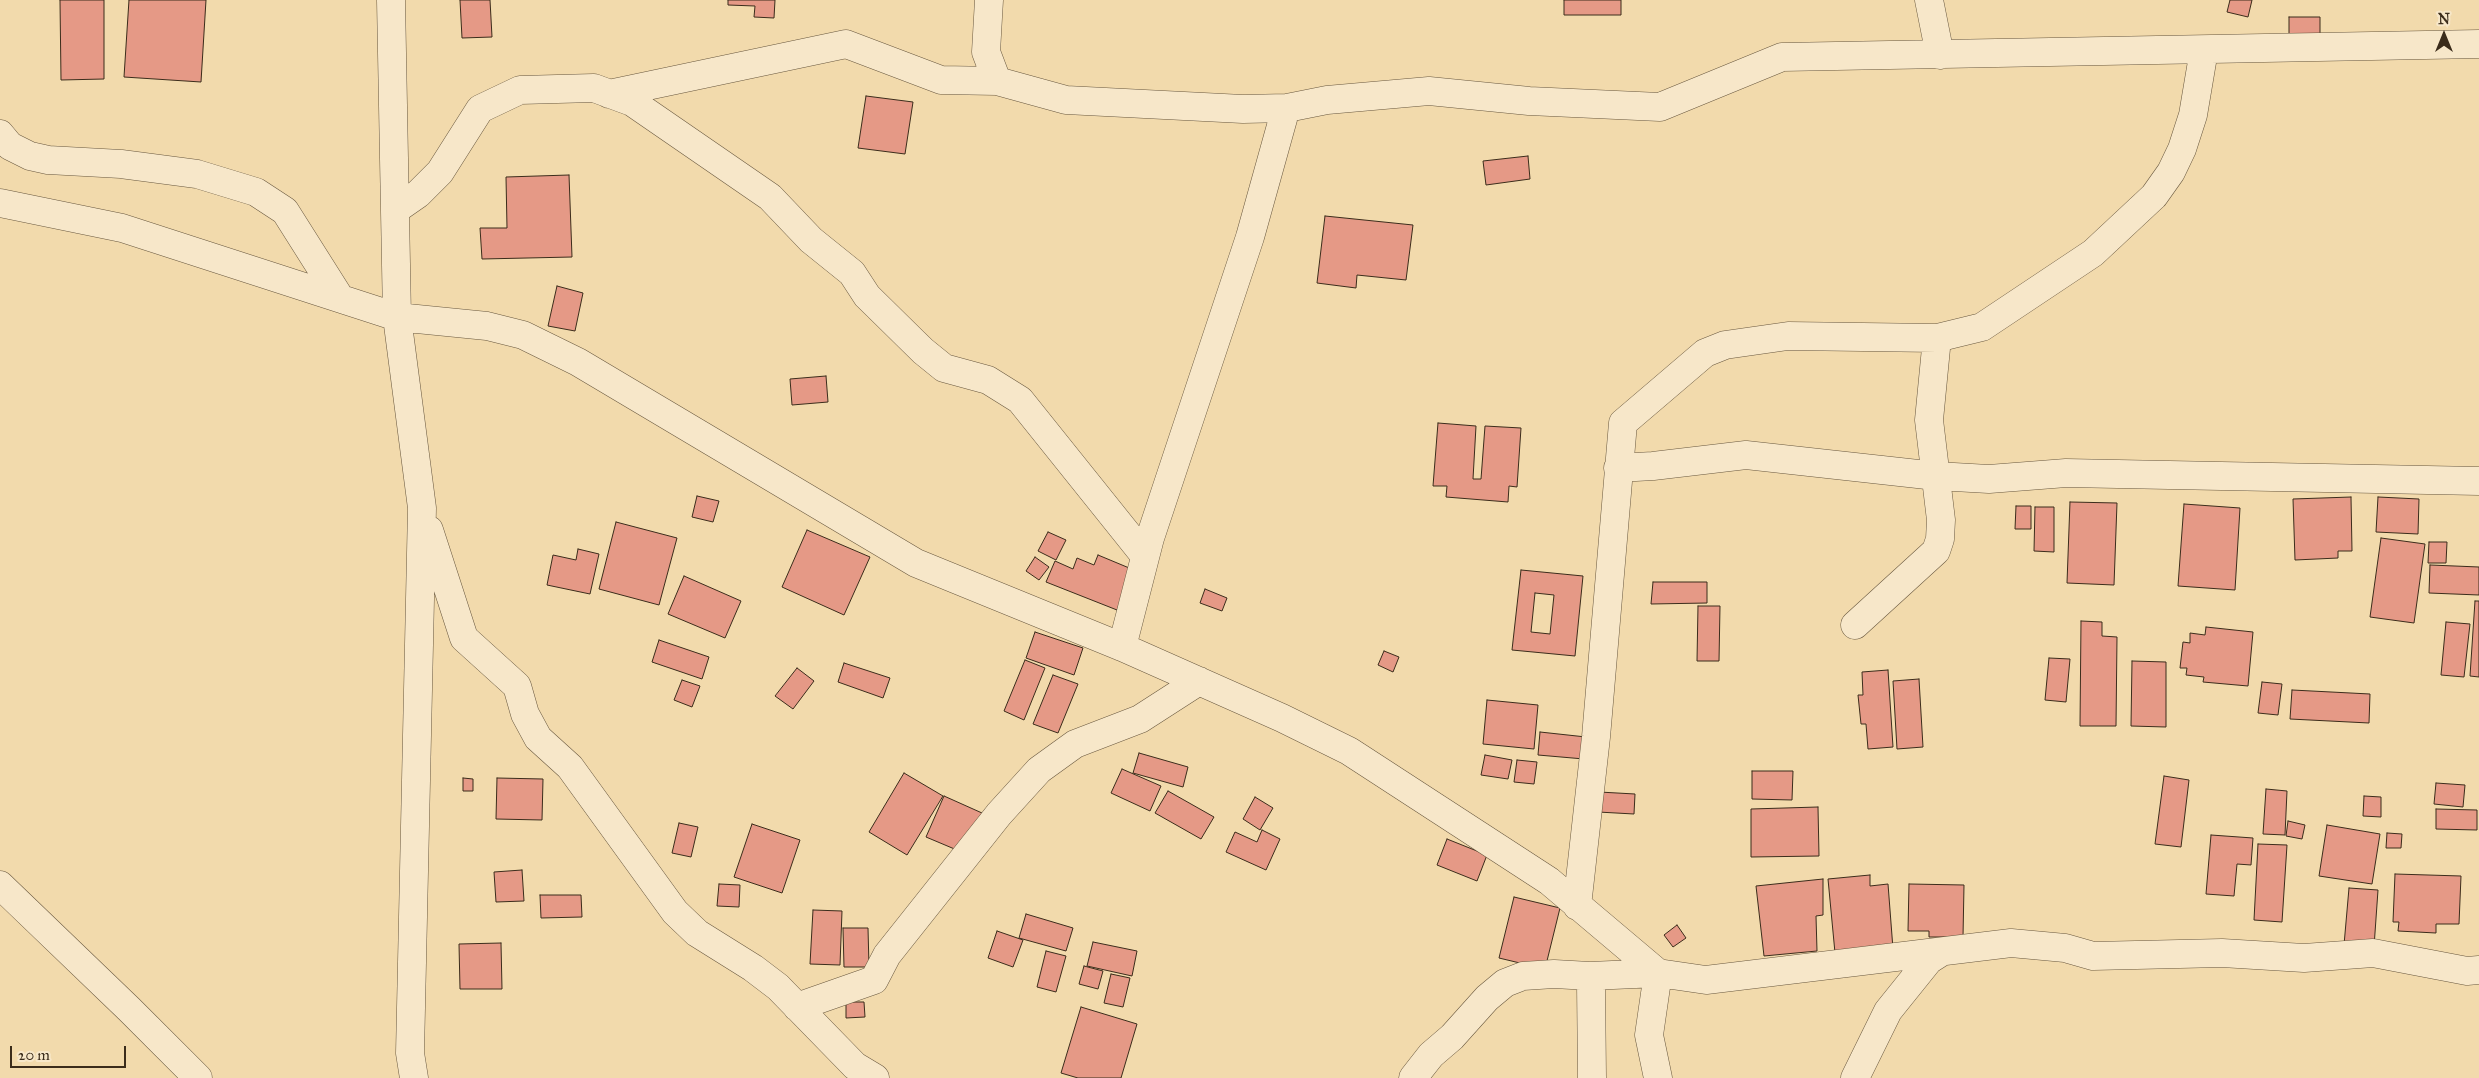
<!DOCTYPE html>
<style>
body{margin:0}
#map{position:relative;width:2479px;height:1078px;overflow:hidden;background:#f2daac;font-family:"IM FELL Great Primer",serif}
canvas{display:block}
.north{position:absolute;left:2419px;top:10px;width:50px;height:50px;-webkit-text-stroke:4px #f7e7c9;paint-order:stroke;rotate:0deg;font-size:14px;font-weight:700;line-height:20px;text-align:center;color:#3b2c1b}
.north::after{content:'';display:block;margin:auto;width:18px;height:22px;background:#3b2c1b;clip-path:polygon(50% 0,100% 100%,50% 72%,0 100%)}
.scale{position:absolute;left:10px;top:1046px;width:116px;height:22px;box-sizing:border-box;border:2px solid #3b2c1b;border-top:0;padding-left:6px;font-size:15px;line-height:18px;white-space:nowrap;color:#3b2c1b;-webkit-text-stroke:4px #f7e7c9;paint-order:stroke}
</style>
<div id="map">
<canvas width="2479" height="1078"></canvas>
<div class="north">N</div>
<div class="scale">20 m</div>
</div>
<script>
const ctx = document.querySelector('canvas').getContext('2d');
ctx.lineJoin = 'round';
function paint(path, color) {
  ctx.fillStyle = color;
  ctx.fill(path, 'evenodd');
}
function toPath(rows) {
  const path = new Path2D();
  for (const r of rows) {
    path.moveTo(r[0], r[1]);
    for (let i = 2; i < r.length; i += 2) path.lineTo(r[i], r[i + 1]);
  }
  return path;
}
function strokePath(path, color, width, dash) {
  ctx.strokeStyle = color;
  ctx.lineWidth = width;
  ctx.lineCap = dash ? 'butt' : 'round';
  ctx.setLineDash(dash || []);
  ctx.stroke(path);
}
const building = toPath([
 [60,0,104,0,104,79,61,80,60,0],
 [129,0,206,0,201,82,124,77,129,0],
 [460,0,490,0,492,37,462,38,460,0],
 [728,0,775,0,774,18,754,17,755,6,728,5,728,0],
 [1564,0,1621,0,1621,15,1564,15,1564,0],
 [2230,0,2252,0,2248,17,2227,12,2230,0],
 [2289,17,2320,17,2320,42,2289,42,2289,17],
 [866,96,913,102,905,154,858,148,866,96],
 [1528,156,1530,179,1486,185,1483,161,1528,156],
 [569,175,572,257,482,259,480,228,507,228,506,177,569,175],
 [1325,216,1413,225,1406,280,1357,275,1356,288,1317,283,1325,216],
 [557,286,583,293,575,331,548,326,557,286],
 [826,376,828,402,792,405,790,379,826,376],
 [1438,423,1476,426,1473,479,1481,479,1485,426,1521,428,1517,487,1509,486,1508,502,1446,497,1447,486,1433,486,1438,423],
 [697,496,719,501,713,522,692,517,697,496],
 [2351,497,2352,551,2338,551,2338,558,2295,560,2293,499,2351,497],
 [2378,497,2419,499,2418,534,2376,532,2378,497],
 [2070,502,2117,503,2114,585,2067,583,2070,502],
 [2184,504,2240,508,2235,590,2178,586,2184,504],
 [2016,506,2031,506,2031,529,2015,529,2016,506],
 [2035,507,2054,507,2054,552,2034,551,2035,507],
 [616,522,677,538,659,605,599,589,616,522],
 [807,530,870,557,844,615,782,587,807,530],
 [1048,532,1066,540,1056,560,1038,551,1048,532],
 [2381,538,2425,544,2414,623,2370,617,2381,538],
 [2429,542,2447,542,2446,563,2428,563,2429,542],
 [578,549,599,554,590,594,547,585,553,555,576,560,578,549],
 [1098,555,1134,570,1117,610,1046,582,1055,561,1073,569,1077,558,1094,565,1098,555],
 [1035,557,1049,567,1039,580,1026,571,1035,557],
 [2430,565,2479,567,2479,595,2429,593,2430,565],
 [1521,570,1583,576,1575,656,1512,650,1521,570],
 [1535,593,1554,595,1550,634,1531,632,1535,593],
 [684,576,741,601,725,638,668,614,684,576],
 [1653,582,1707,582,1707,603,1651,604,1653,582],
 [1205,589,1227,598,1222,611,1200,603,1205,589],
 [2475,601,2479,601,2479,677,2470,676,2475,601],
 [1698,606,1720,606,1719,661,1697,661,1698,606],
 [2081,621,2102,622,2102,636,2117,637,2116,726,2080,726,2081,621],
 [2446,622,2470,624,2464,677,2441,675,2446,622],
 [2206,627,2253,632,2248,686,2203,682,2204,677,2186,675,2187,668,2180,668,2183,642,2190,643,2190,633,2205,635,2206,627],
 [1035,632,1083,648,1074,675,1026,658,1035,632],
 [659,640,709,657,702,679,652,662,659,640],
 [1384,651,1399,657,1393,672,1378,665,1384,651],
 [2049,658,2070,659,2066,702,2045,700,2049,658],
 [1025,660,1045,668,1024,720,1004,711,1025,660],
 [2132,661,2166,662,2166,727,2131,726,2132,661],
 [844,663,890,678,883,698,838,682,844,663],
 [797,668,814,681,793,709,775,696,797,668],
 [1888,670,1893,747,1868,749,1866,724,1861,724,1858,695,1863,695,1862,672,1888,670],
 [1053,675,1078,684,1058,733,1033,724,1053,675],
 [1919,679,1923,747,1897,749,1893,681,1919,679],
 [682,680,700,686,692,707,674,700,682,680],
 [2262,682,2282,684,2278,715,2258,713,2262,682],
 [2292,690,2370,694,2369,723,2290,719,2292,690],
 [1487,700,1538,705,1534,749,1483,744,1487,700],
 [1540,732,1586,737,1584,759,1538,755,1540,732],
 [1139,753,1188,767,1183,787,1133,773,1139,753],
 [1485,755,1512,760,1508,779,1481,775,1485,755],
 [1517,760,1537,762,1534,784,1514,782,1517,760],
 [1122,769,1161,786,1150,811,1111,793,1122,769],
 [1752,771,1793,771,1792,800,1752,799,1752,771],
 [904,773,943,796,907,855,869,832,904,773],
 [2164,776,2189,780,2181,847,2155,844,2164,776],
 [463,778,473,779,473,791,463,791,463,778],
 [497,778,543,779,542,820,496,819,497,778],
 [2436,783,2465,785,2463,807,2434,804,2436,783],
 [2266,789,2287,791,2285,835,2263,834,2266,789],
 [1168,791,1214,817,1201,839,1155,813,1168,791],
 [1599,792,1635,794,1634,814,1598,812,1599,792],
 [944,796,982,813,964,853,926,837,944,796],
 [2364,796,2381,797,2381,817,2363,816,2364,796],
 [1255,797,1273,808,1260,830,1243,819,1255,797],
 [1818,807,1819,856,1751,857,1751,809,1818,807],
 [2436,809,2477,810,2477,830,2436,829,2436,809],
 [2288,821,2305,825,2302,839,2286,836,2288,821],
 [679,823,698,827,691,857,672,853,679,823],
 [752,824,800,840,782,893,734,877,752,824],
 [2327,825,2380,834,2372,884,2319,876,2327,825],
 [1262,830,1280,839,1266,870,1226,852,1235,832,1257,842,1262,830],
 [2387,833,2402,834,2401,848,2386,848,2387,833],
 [2211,835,2253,838,2251,865,2237,864,2234,896,2206,894,2211,835],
 [1447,839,1487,855,1477,881,1437,865,1447,839],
 [2258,844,2287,845,2282,922,2254,920,2258,844],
 [522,870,524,901,496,902,494,872,522,870],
 [2395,874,2461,876,2459,924,2436,924,2436,933,2398,931,2399,922,2393,922,2395,874],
 [1870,875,1870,886,1888,884,1893,949,1835,953,1828,879,1870,875],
 [1823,879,1823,915,1816,916,1817,951,1764,956,1756,886,1823,879],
 [719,884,740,885,739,907,717,906,719,884],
 [1909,884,1964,885,1963,937,1929,937,1929,931,1908,931,1909,884],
 [2349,888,2378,890,2374,947,2344,945,2349,888],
 [540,895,581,895,582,917,541,918,540,895],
 [1514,897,1560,908,1545,969,1499,958,1514,897],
 [813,910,842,911,840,965,810,964,813,910],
 [1026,914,1073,928,1066,951,1019,938,1026,914],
 [1677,925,1686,938,1673,947,1664,935,1677,925],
 [843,928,868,928,869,967,844,967,843,928],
 [997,931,1023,940,1013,967,988,958,997,931],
 [1093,942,1137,951,1132,976,1087,966,1093,942],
 [501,943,502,989,460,989,459,944,501,943],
 [1046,951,1066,956,1056,992,1037,987,1046,951],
 [1084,966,1103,971,1098,989,1079,984,1084,966],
 [1111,974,1130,978,1123,1007,1104,1003,1111,974],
 [846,1002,864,1002,865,1017,846,1018,846,1002],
 [1081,1007,1137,1024,1121,1078,1078,1078,1061,1073,1081,1007]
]);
paint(building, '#e59986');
strokePath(building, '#3b2c1b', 1);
const minor = toPath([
 [391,0,397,317,422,508,410,1053,414,1078],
 [989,0,986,52,997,81],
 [1929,0,1940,55],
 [609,94,846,44,941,80,997,81,1066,100,1243,109,1287,108,1327,100,1429,91,1529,101,1660,107,1782,57,2479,44],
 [0,134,10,146,30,156,48,160,121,164,197,174,256,192,285,211,340,298],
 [0,203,122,228,397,317,487,326,523,335,578,362,916,563,1122,647,1282,718,1349,751,1549,881,1658,973,1706,980,2011,943,2065,948,2093,956,2222,953,2304,958,2373,953,2467,971,2479,970],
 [395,210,418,194,440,172,480,109,520,90,594,88,632,102,770,197,811,240,852,273,867,296,923,351,944,368,988,380,1020,400,1145,556],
 [1618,468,1653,466,1746,455,1936,476,1989,479,2066,473,2479,481],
 [429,530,464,638,517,686,525,714,538,738,570,767,675,912,697,933,753,968,778,987,855,1066,875,1078],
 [1855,625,1936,551,1940,539,1941,520,1929,420,1937,338],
 [1122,647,1150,538,1250,237,1286,108],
 [0,885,129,1009,198,1078],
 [1577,906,1596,737,1623,423,1705,353,1725,345,1788,336,1937,338,1982,327,2093,253,2154,196,2171,172,2182,149,2193,115,2204,50],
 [1590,976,1591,983,1592,1078],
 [797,1007,874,980,887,955,999,814,1039,770,1075,744,1140,719,1199,681],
 [1413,1078,1431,1055,1452,1037,1487,998,1505,983,1523,976,1554,974,1590,976,1658,973,1649,1035,1658,1078],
 [1855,1078,1888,1011,1929,960,1940,953]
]);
strokePath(minor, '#69583f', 29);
strokePath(minor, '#f7e7c9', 28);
</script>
